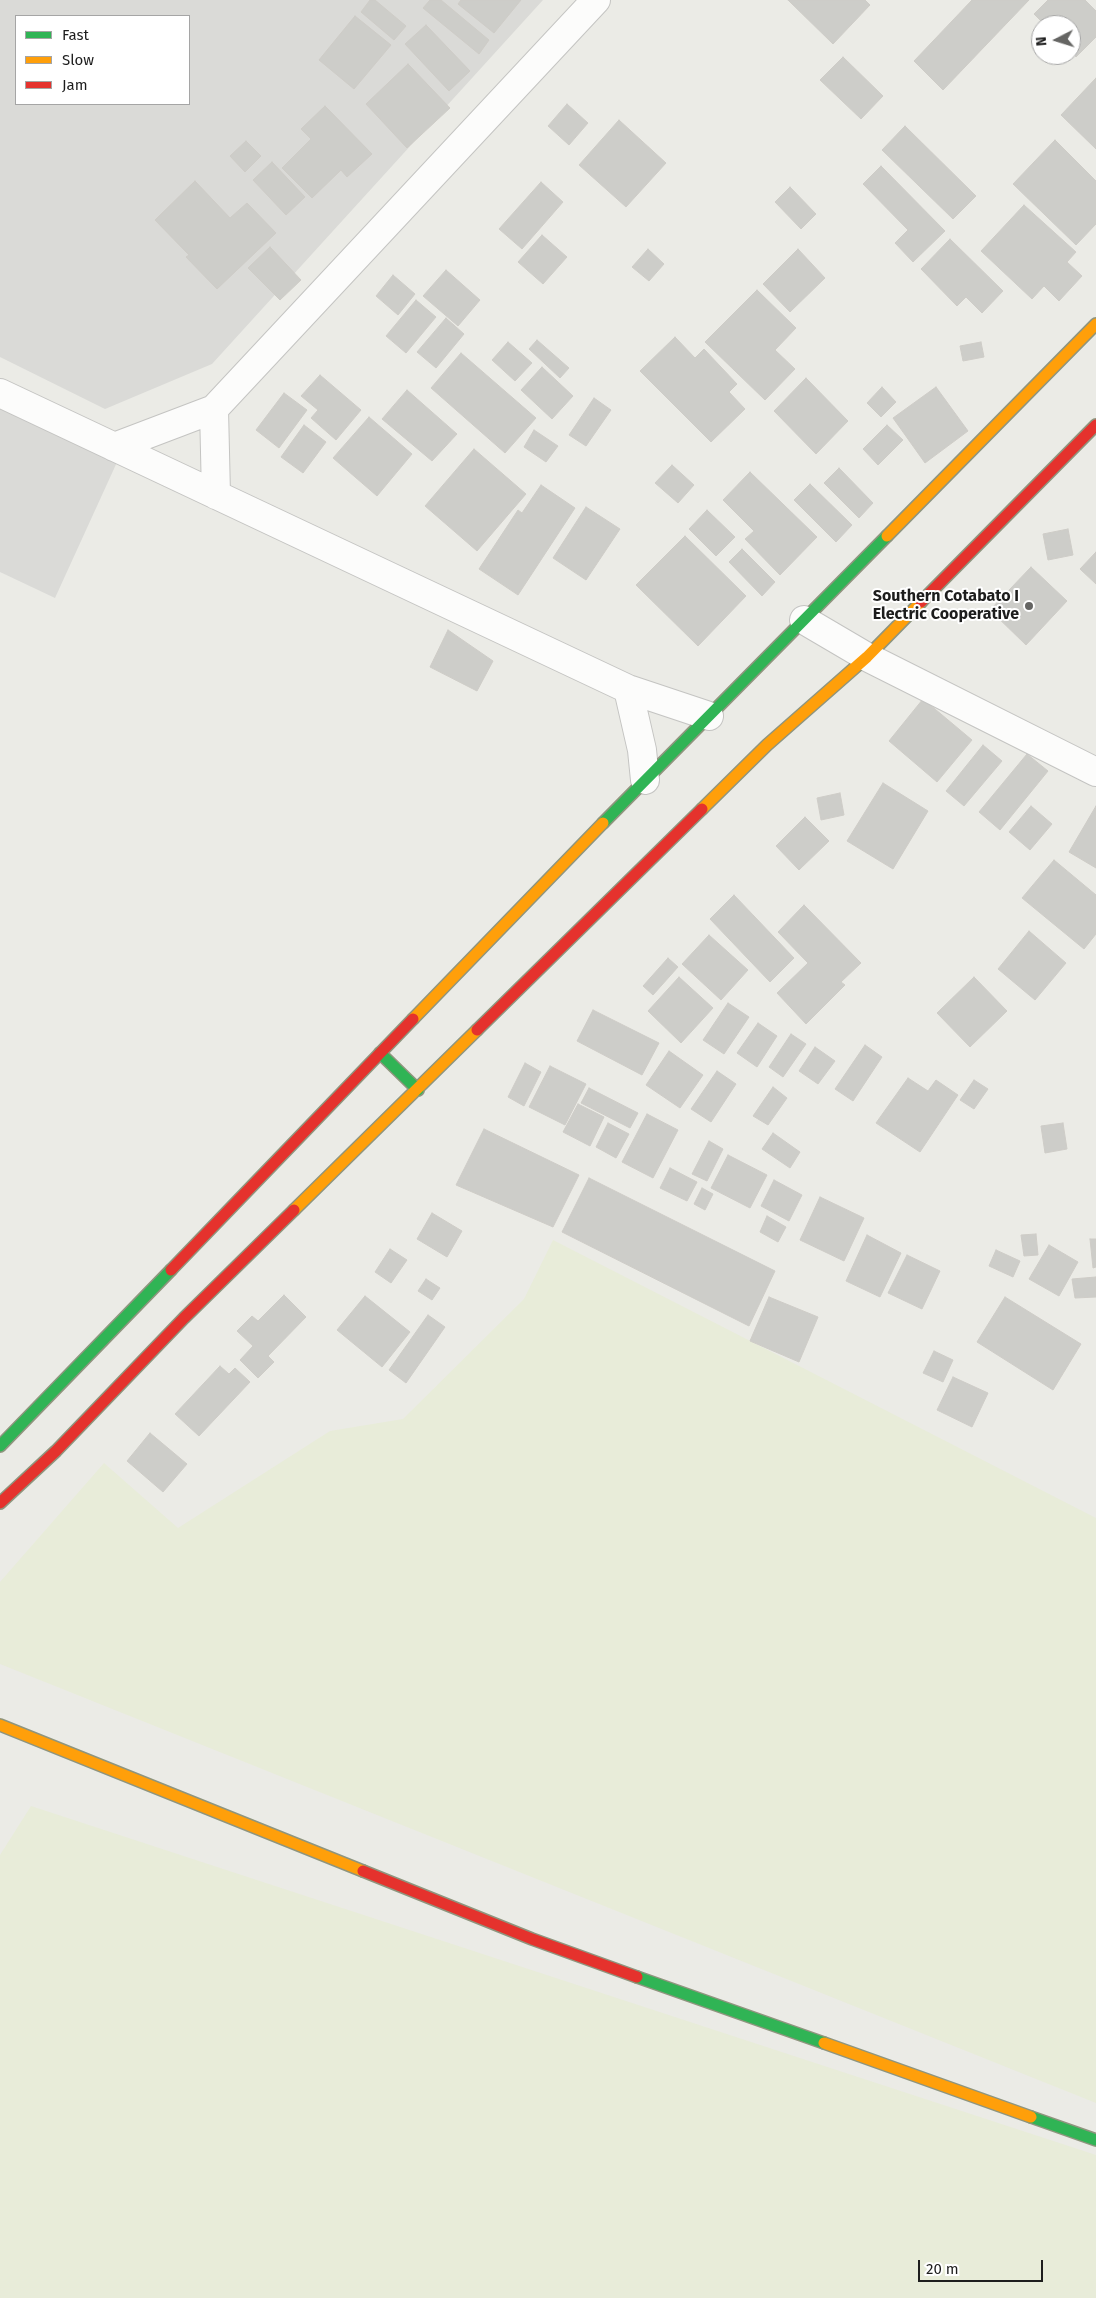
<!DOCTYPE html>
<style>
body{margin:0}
#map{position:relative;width:1096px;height:2298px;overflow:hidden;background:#ebebe6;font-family:"Fira Sans",sans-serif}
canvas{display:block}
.legend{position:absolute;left:15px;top:15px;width:175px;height:90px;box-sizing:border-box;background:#fff;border:1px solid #a5a5a5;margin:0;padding:6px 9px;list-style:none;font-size:15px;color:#1d1d1d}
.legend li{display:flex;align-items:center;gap:10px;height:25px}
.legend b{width:25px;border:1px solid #a5a5a5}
.north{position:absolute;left:1031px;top:15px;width:50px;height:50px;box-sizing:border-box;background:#fff;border:1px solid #a5a5a5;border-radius:50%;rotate:265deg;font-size:14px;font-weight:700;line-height:20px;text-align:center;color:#1d1d1d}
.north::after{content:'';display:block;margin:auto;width:18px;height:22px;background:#656563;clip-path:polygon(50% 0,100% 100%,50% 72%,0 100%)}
.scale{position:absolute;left:918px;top:2260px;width:125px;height:22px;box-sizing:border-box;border:2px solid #1d1d1d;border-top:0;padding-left:6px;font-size:15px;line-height:18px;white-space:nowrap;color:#1d1d1d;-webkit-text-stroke:4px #fff;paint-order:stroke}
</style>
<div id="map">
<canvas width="1096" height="2298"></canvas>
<ul class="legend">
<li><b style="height:6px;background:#30b455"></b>Fast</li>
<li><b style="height:6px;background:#ff9f0a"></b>Slow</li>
<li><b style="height:6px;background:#e5322d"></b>Jam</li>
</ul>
<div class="north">N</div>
<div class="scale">20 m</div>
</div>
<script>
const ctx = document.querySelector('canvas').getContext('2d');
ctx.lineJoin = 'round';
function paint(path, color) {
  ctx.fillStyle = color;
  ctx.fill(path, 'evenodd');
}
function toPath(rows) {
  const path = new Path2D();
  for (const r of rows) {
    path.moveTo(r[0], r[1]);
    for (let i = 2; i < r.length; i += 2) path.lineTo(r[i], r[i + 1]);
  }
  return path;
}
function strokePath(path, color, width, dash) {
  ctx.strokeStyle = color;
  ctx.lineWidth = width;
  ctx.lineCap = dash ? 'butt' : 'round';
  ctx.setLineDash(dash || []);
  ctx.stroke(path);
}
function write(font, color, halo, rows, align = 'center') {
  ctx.font = font + ' "Fira Sans",sans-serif';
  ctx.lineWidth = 4;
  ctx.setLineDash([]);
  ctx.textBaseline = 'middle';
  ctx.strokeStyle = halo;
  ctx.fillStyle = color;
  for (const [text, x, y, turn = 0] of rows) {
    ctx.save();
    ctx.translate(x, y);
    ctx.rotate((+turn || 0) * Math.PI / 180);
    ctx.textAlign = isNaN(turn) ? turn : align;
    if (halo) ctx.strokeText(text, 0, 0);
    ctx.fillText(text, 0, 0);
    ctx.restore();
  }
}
paint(toPath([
 [0,0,543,0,212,364,105,409,0,357],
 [16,16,189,16,189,104,16,104],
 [0,404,118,460,55,598,0,572]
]), '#dadad7');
paint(toPath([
 [553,1240,1096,1518,1096,2103,0,1664,0,1582,104,1463,178,1528,330,1431,403,1419,524,1299],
 [31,1806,1096,2155,1096,2298,0,2298,0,1855]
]), '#e8ecd9');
const building = toPath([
 [370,0,375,0,406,26,394,40,361,12,370,0],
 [430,0,441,0,489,40,479,54,423,8,430,0],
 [461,0,521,0,494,33,458,4,461,0],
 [788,0,865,0,870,5,833,44,788,0],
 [972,0,1029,0,943,90,914,61,972,0],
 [1048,0,1085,0,1096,11,1096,37,1076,57,1071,51,1071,25,1045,25,1034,14,1048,0],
 [355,16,391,45,354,89,319,60,355,16],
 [426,25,470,71,449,91,405,44,426,25],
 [843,57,883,96,861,119,820,80,843,57],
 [408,64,450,108,407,148,366,104,408,64],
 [1096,78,1096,149,1061,115,1096,78],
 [567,104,588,123,569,145,548,126,567,104],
 [325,106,372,154,347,177,341,170,312,198,282,168,311,139,301,129,325,106],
 [619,120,666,163,626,207,579,165,619,120],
 [905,126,976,196,953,219,882,150,905,126],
 [1055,140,1096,181,1096,224,1076,245,1013,184,1055,140],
 [246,141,261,156,245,172,230,156,246,141],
 [272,162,305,197,286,215,253,180,272,162],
 [881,166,945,231,913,262,895,243,908,230,863,184,881,166],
 [195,181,230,218,247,203,276,233,217,289,186,257,189,255,155,220,195,181],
 [541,182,563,202,522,249,499,229,541,182],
 [790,187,816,214,801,229,775,202,790,187],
 [1024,205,1076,252,1067,262,1082,276,1059,301,1044,286,1032,299,981,251,1024,205],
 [542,235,567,257,543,284,518,262,542,235],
 [950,239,1003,291,982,313,966,297,957,306,921,269,950,239],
 [270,247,301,280,280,300,248,268,270,247],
 [648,249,664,264,649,281,632,267,648,249],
 [798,249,825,278,790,312,763,284,798,249],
 [446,270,480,300,458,326,423,296,446,270],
 [393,275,415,294,398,315,376,296,393,275],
 [757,290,796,328,775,350,795,369,765,400,705,342,757,290],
 [416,300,436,317,406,353,386,336,416,300],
 [446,318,464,334,436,368,417,352,446,318],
 [675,337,695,358,704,349,737,384,729,392,745,409,711,442,640,371,675,337],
 [537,340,569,368,560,378,529,349,537,340],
 [508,342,532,363,515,381,492,360,508,342],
 [981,342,984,357,963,361,960,346,981,342],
 [461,353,536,418,505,453,431,388,461,353],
 [542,367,573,396,552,419,521,390,542,367],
 [320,375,361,410,336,440,311,418,318,410,301,396,320,375],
 [806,378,848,421,816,454,774,411,806,378],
 [882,387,896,402,881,417,867,403,882,387],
 [936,387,968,431,925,463,893,418,936,387],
 [407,390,457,434,432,461,382,419,407,390],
 [284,393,307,410,279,448,256,430,284,393],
 [594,398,611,410,586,446,569,435,594,398],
 [369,417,412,454,377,496,333,458,369,417],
 [304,425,326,442,303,473,281,457,304,425],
 [887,425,903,440,878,465,863,449,887,425],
 [534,430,558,446,546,462,524,447,534,430],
 [474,449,526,494,477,551,425,506,474,449],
 [672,465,694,485,678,503,655,483,672,465],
 [839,468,873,503,859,518,824,483,839,468],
 [750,472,817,537,780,575,745,539,754,531,723,500,750,472],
 [810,484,852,525,836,542,794,500,810,484],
 [541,485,575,508,518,595,479,569,518,510,522,513,541,485],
 [586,507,620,529,586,580,553,558,586,507],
 [707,510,735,537,716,556,689,529,707,510],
 [1068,529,1073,555,1048,560,1043,534,1068,529],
 [685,536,746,596,698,646,636,585,685,536],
 [742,549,775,582,762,596,729,562,742,549],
 [1096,552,1096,584,1080,569,1096,552],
 [1031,567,1067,601,1026,645,990,610,1031,567],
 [448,630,493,661,477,691,430,667,448,630],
 [923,699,972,740,937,782,889,741,923,699],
 [983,745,1002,761,964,806,946,791,983,745],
 [1027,754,1048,771,1000,830,979,812,1027,754],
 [883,783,928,811,893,869,847,841,883,783],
 [840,793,844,815,821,820,817,798,840,793],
 [1031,806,1052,824,1030,850,1009,832,1031,806],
 [1096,806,1096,868,1069,852,1096,806],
 [805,817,829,841,799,870,776,846,805,817],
 [1054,860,1096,895,1096,934,1084,949,1022,898,1054,860],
 [734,895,794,958,770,982,710,919,734,895],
 [804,905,861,963,841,982,845,985,806,1024,777,993,808,963,778,932,804,905],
 [1029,931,1066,963,1035,1000,998,969,1029,931],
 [709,935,748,970,721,1000,682,964,709,935],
 [668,958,678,967,653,995,643,986,668,958],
 [679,977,713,1008,681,1043,648,1011,679,977],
 [974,977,1007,1011,970,1047,937,1013,974,977],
 [728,1003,749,1017,724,1054,703,1040,728,1003],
 [593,1010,659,1043,642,1075,577,1041,593,1010],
 [758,1023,777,1036,757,1067,737,1053,758,1023],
 [791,1034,806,1044,783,1077,769,1067,791,1034],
 [865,1045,882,1057,853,1101,835,1089,865,1045],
 [815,1047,835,1061,818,1084,799,1071,815,1047],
 [669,1051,703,1075,680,1108,646,1085,669,1051],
 [525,1063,541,1072,524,1106,508,1097,525,1063],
 [550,1066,586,1084,565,1125,529,1107,550,1066],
 [717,1071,736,1084,711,1122,691,1109,717,1071],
 [908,1078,928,1091,936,1080,958,1095,920,1152,876,1123,908,1078],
 [974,1080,988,1089,974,1109,960,1100,974,1080],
 [773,1087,787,1098,768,1125,753,1116,773,1087],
 [589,1088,638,1113,630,1128,581,1103,589,1088],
 [578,1104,604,1117,590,1146,563,1132,578,1104],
 [647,1114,678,1130,653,1178,622,1162,647,1114],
 [608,1123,629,1134,616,1158,596,1147,608,1123],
 [1063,1123,1067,1149,1045,1153,1041,1126,1063,1123],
 [484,1129,579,1175,553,1227,456,1185,484,1129],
 [773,1133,800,1152,790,1168,762,1149,773,1133],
 [709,1141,723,1149,707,1181,692,1174,709,1141],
 [728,1155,767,1175,750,1208,711,1188,728,1155],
 [670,1168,697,1182,687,1201,660,1188,670,1168],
 [589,1178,775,1271,749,1326,562,1232,589,1178],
 [774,1180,802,1195,789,1221,761,1206,774,1180],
 [702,1188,713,1194,705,1210,694,1204,702,1188],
 [820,1197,864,1218,844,1261,800,1240,820,1197],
 [432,1213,462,1231,447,1257,417,1239,432,1213],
 [767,1216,786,1227,778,1242,760,1232,767,1216],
 [1036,1234,1038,1255,1024,1256,1021,1235,1036,1234],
 [867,1235,901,1253,880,1297,846,1281,867,1235],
 [1090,1239,1096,1239,1096,1267,1093,1268,1090,1239],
 [1049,1245,1078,1262,1059,1296,1029,1279,1049,1245],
 [390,1249,407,1260,391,1283,375,1272,390,1249],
 [996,1250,1020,1261,1013,1277,989,1266,996,1250],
 [907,1255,940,1271,922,1309,888,1293,907,1255],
 [1096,1277,1096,1297,1075,1298,1072,1279,1096,1277],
 [426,1279,440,1288,432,1300,418,1291,426,1279],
 [284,1295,306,1317,268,1356,274,1362,258,1378,240,1360,253,1346,237,1331,252,1316,258,1321,284,1295],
 [365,1296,410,1332,382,1367,337,1330,365,1296],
 [769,1297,818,1317,799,1362,750,1341,769,1297],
 [1005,1297,1081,1344,1053,1390,977,1342,1005,1297],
 [428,1315,445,1327,406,1383,389,1370,428,1315],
 [934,1351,953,1360,943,1382,923,1373,934,1351],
 [220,1366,229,1374,235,1368,250,1382,199,1436,175,1414,220,1366],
 [953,1377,988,1393,972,1427,937,1410,953,1377],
 [150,1433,187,1464,163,1492,127,1461,150,1433]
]);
paint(building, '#cdcdc9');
strokePath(building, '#ceccc7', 1);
const street = toPath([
 [0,393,628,689,709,716],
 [214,409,216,495],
 [114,447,214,409,596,0],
 [804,620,867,657,1096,772],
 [628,689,642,750,645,780]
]);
const fast = toPath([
 [603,823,887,536],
 [380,1053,418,1090],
 [0,1446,171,1270],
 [637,1977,824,2043],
 [1031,2117,1096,2140]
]);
const slow = toPath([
 [887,536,1096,324],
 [702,809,767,745,867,657,921,602],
 [413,1019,603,823],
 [294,1210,477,1030],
 [0,1725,363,1871],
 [824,2043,1031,2117]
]);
const jam = toPath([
 [921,602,1096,425],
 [477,1030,702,809],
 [171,1270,413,1019],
 [0,1503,56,1451,184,1318,294,1210],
 [363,1871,532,1939,637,1977]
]);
strokePath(street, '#c4c4c2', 30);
strokePath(fast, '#8f957e', 14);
strokePath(slow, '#8f957e', 14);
strokePath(jam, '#8f957e', 14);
strokePath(street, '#fcfcfb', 28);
strokePath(fast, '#30b455', 11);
strokePath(slow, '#ff9f0a', 11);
strokePath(jam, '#e5322d', 11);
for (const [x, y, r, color] of [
 [1029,606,5,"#656563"]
]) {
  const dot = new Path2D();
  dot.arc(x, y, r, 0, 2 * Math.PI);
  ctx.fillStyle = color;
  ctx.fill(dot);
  strokePath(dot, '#fff', 2);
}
write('bold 16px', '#1d1d1d', '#fff', [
 ["Southern Cotabato I",1019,597],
 ["Electric Cooperative",1019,615]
], 'right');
</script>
